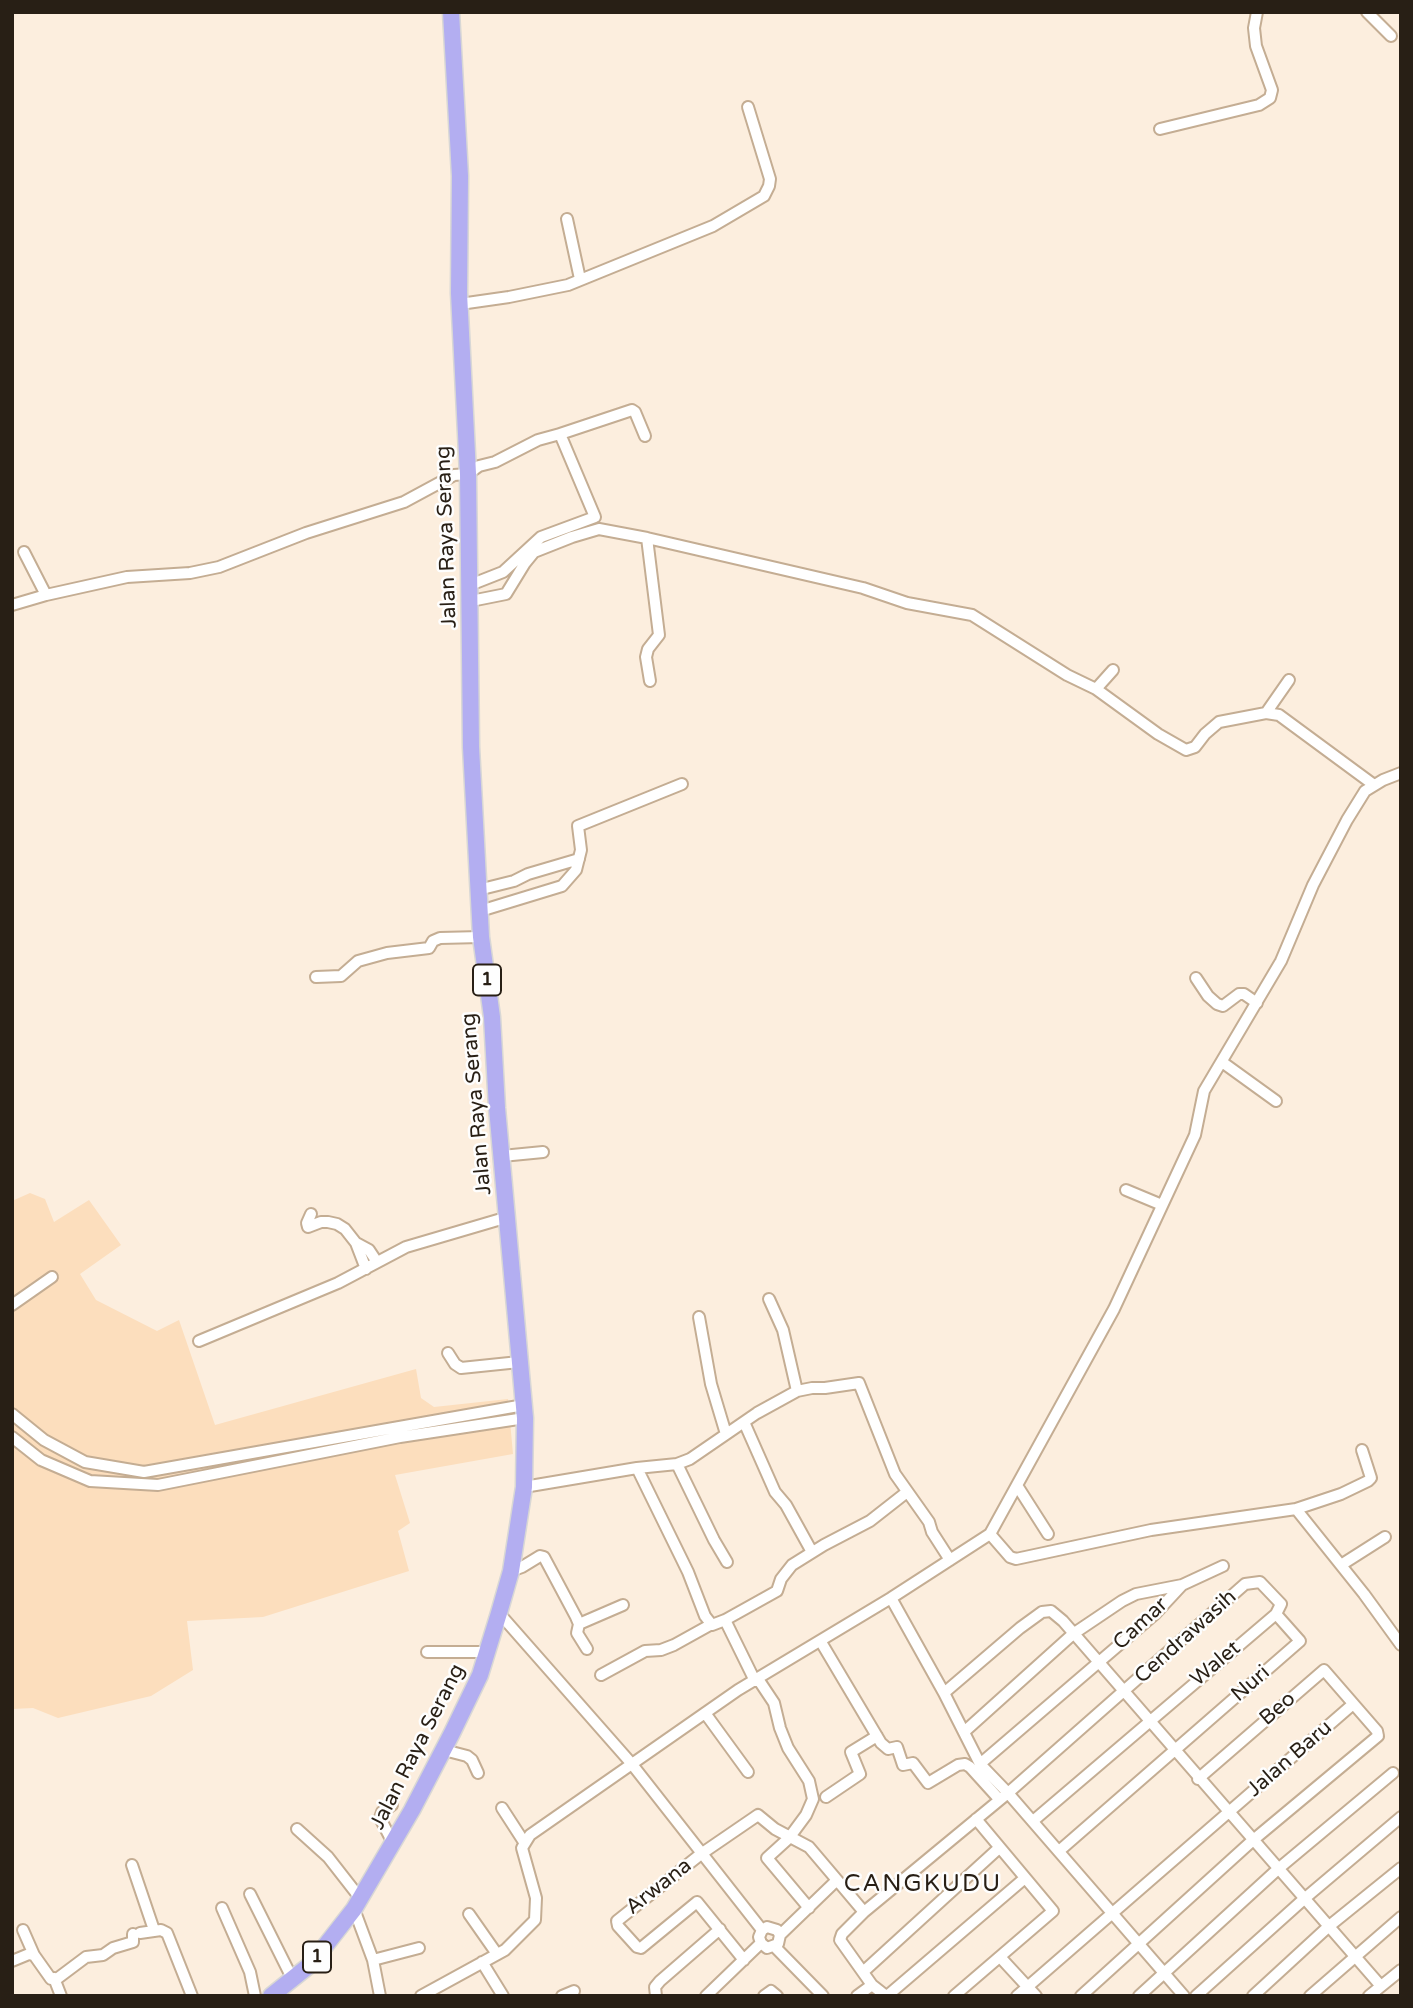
<!DOCTYPE html>
<style>
body{margin:0}
#map{position:relative;width:1413px;height:2008px;overflow:hidden;background:#fceede;font-family:"Varela Round",sans-serif}
canvas{display:block}
.frame{position:absolute;inset:0;border:14px solid #281f15;pointer-events:none}
</style>
<div id="map">
<canvas width="1413" height="2008"></canvas>
<div class="frame"></div>
</div>
<script>
const ctx = document.querySelector('canvas').getContext('2d');
ctx.lineJoin = 'round';
function paint(path, color) {
  ctx.fillStyle = color;
  ctx.fill(path, 'evenodd');
}
function toPath(rows) {
  const path = new Path2D();
  for (const r of rows) {
    path.moveTo(r[0], r[1]);
    for (let i = 2; i < r.length; i += 2) path.lineTo(r[i], r[i + 1]);
  }
  return path;
}
function strokePath(path, color, width, dash) {
  ctx.strokeStyle = color;
  ctx.lineWidth = width;
  ctx.lineCap = dash ? 'butt' : 'round';
  ctx.setLineDash(dash || []);
  ctx.stroke(path);
}
function write(font, color, halo, rows, align = 'center') {
  ctx.font = font + ' "Varela Round",sans-serif';
  ctx.lineWidth = 5;
  ctx.setLineDash([]);
  ctx.textBaseline = 'middle';
  ctx.strokeStyle = halo;
  ctx.fillStyle = color;
  for (const [text, x, y, turn = 0] of rows) {
    ctx.save();
    ctx.translate(x, y);
    ctx.rotate((+turn || 0) * Math.PI / 180);
    ctx.textAlign = isNaN(turn) ? turn : align;
    if (halo) ctx.strokeText(text, 0, 0);
    ctx.fillText(text, 0, 0);
    ctx.restore();
  }
}
paint(toPath([
 [30,1193,45,1199,54,1222,89,1200,121,1245,80,1274,96,1300,157,1331,179,1320,215,1425,416,1369,421,1398,434,1407,508,1399,513,1454,395,1475,410,1523,398,1531,409,1571,263,1617,187,1621,193,1670,151,1696,58,1718,33,1708,12,1709,12,1201]
]), '#fcdebd');
const minor = toPath([
 [1367,12,1391,36],
 [1160,129,1259,105,1270,98,1272,90,1256,46,1254,28,1257,12],
 [567,219,580,279],
 [460,304,509,297,568,285,713,226,764,196,769,186,770,179,748,107],
 [560,434,632,410,635,412,645,436],
 [647,538,659,635,648,649,646,657,650,681],
 [24,552,46,595],
 [471,601,506,594,525,563,534,552,572,537,599,529,647,538,863,588,907,603,972,615,1067,675,1096,689,1158,734,1186,750,1195,747,1205,734,1219,722,1266,713,1279,715,1374,785],
 [12,605,46,595,127,577,190,573,219,567,306,533,404,502,454,475,468,474,479,466,495,462,538,440,560,434,595,517,541,537,503,572,470,585],
 [1096,689,1113,670],
 [1266,713,1289,680],
 [478,890,514,881,528,874,579,859],
 [480,911,562,886,576,870,581,850,578,826,682,784],
 [316,977,341,976,358,961,387,953,429,948,433,941,440,938,481,937],
 [1196,978,1208,996,1217,1004,1223,1006,1239,994,1244,994,1257,1003],
 [1222,1062,1276,1101],
 [502,1156,543,1152],
 [1126,1190,1162,1205],
 [311,1214,307,1223,308,1227,321,1222,328,1222,337,1224,345,1229,356,1243,366,1269],
 [356,1243,369,1250,377,1262],
 [769,1299,783,1330,797,1391],
 [12,1305,52,1277],
 [699,1317,711,1384,726,1434],
 [199,1341,338,1283,406,1247,508,1217],
 [448,1353,455,1364,461,1368,519,1362],
 [12,1414,44,1440,85,1462,144,1472,524,1405],
 [744,1422,775,1492,786,1505,812,1552],
 [12,1437,41,1460,90,1481,158,1485,400,1437,525,1418],
 [677,1464,714,1540,727,1562],
 [637,1468,677,1464,690,1459,757,1413,797,1391,812,1388,825,1388,859,1383,895,1474,929,1522,932,1532,950,1560],
 [524,1487,637,1468,688,1572,705,1616,712,1625,725,1620,777,1591,781,1579,792,1565,824,1545,870,1521,907,1492],
 [1018,1487,1048,1534],
 [1296,1509,1341,1494,1368,1481,1371,1478,1362,1450],
 [990,1534,1010,1557,1016,1559,1151,1530,1296,1509,1364,1594,1401,1645],
 [1341,1565,1385,1537],
 [511,1571,522,1567,540,1556,544,1557,576,1617,579,1624,577,1633,587,1649],
 [891,1598,944,1693,980,1764,1008,1793,1184,1996],
 [499,1613,631,1763,762,1930,759,1937,761,1943,767,1948,778,1944,780,1935,777,1930,767,1927,762,1930],
 [725,1620,755,1681],
 [579,1624,623,1605],
 [821,1642,881,1743,888,1749,897,1747,903,1765,913,1763,928,1783,958,1765,965,1764,970,1767,999,1799],
 [427,1652,487,1652],
 [601,1675,645,1651,661,1650,674,1645,710,1625],
 [758,1679,774,1703,780,1728,788,1748,809,1781,813,1799,806,1815,789,1838,767,1858,809,1908],
 [944,1693,1020,1628,1042,1612,1051,1611,1063,1621,1380,1985],
 [705,1713,748,1772],
 [964,1732,1073,1634,1122,1601,1136,1594,1182,1585,1223,1566],
 [444,1750,467,1756,472,1760,478,1773],
 [980,1764,1155,1614,1182,1585],
 [826,1797,860,1774,851,1752,877,1736],
 [392,1805,382,1812,380,1818,393,1843],
 [502,1808,524,1842],
 [297,1829,328,1857,360,1898],
 [1059,1851,1300,1641,1276,1614],
 [132,1865,154,1930],
 [250,1894,293,1980],
 [222,1908,250,1972,255,1996],
 [354,1909,373,1960,380,1996],
 [864,1912,842,1934,840,1940,872,1985,886,1996],
 [469,1914,497,1954],
 [23,1930,34,1955],
 [140,1933,161,1930,167,1933,192,1996],
 [780,1935,837,1880,864,1912,1008,1793,1245,1584,1260,1582,1281,1604,1276,1614,1033,1821],
 [775,1947,823,1996],
 [1000,1957,1036,1996],
 [373,1960,419,1948],
 [744,1960,697,1902,641,1948,637,1947,618,1926,617,1921,701,1854,758,1815,775,1829,809,1847,837,1880],
 [12,1961,29,1954,34,1955,51,1979,58,1978,86,1957,103,1955,113,1948,133,1942,133,1934],
 [482,1962,503,1996],
 [863,1972,999,1848],
 [54,1978,61,1996],
 [421,1996,505,1950,535,1920,536,1898,522,1848,530,1835,738,1690,891,1598,990,1534,1114,1309,1195,1135,1204,1091,1281,961,1313,885,1347,820,1365,791,1383,780,1401,773],
 [562,1996,574,1991],
 [656,1996,655,1987,660,1981,720,1929],
 [706,1996,761,1943],
 [764,1996,771,1991,777,1996],
 [857,1996,872,1985],
 [887,1996,1025,1878],
 [954,1996,1053,1911,976,1819],
 [1017,1996,1352,1705],
 [1081,1996,1252,1841,1378,1736,1377,1731,1324,1670,1198,1779],
 [1139,1996,1278,1869,1393,1773],
 [1196,1996,1304,1899,1401,1817],
 [1253,1996,1328,1927,1401,1868],
 [1310,1996,1401,1917],
 [1369,1996,1401,1970]
]);
const highway = toPath([
 [271,1996,311,1964,354,1909,412,1810,452,1733,480,1675,499,1613,511,1571,524,1487,525,1418,497,1108,492,1017,481,937,471,747,468,474,459,293,460,176,451,12]
]);
strokePath(minor, '#c4ad93', 14);
strokePath(highway, '#d8d7d5', 19);
strokePath(minor, '#fff', 10);
strokePath(highway, '#b3aef1', 16);
for (const [x, y, w] of [
 [487,980,28],
 [317,1957,28]
]) {
  const box = new Path2D();
  box.roundRect(x - w / 2, y - 15.5, w, 31, 5);
  ctx.fillStyle = '#fefefe';
  ctx.fill(box);
  strokePath(box, '#281f15', 2);
}
write('bold 19px', '#281f15', null, [
 ["1",487,980],
 ["1",317,1957]
]);
write('21px', '#281f15', '#fefefe', [
 ["Jalan Raya Serang",447,537,-92],
 ["Jalan Raya Serang",477,1104,-95],
 ["Camar",1141,1624,-43],
 ["Cendrawasih",1186,1637,-42],
 ["Walet",1216,1664,-40],
 ["Nuri",1251,1684,-41],
 ["Beo",1278,1709,-41],
 ["Jalan Raya Serang",418,1747,-63],
 ["Jalan Baru",1290,1759,-41],
 ["Arwana",659,1887,-38]
]);
ctx.letterSpacing = '2px';
write('24px', '#281f15', '#fefefe', [
 ["CANGKUDU",923,1885]
]);
ctx.letterSpacing = '0px';
</script>
